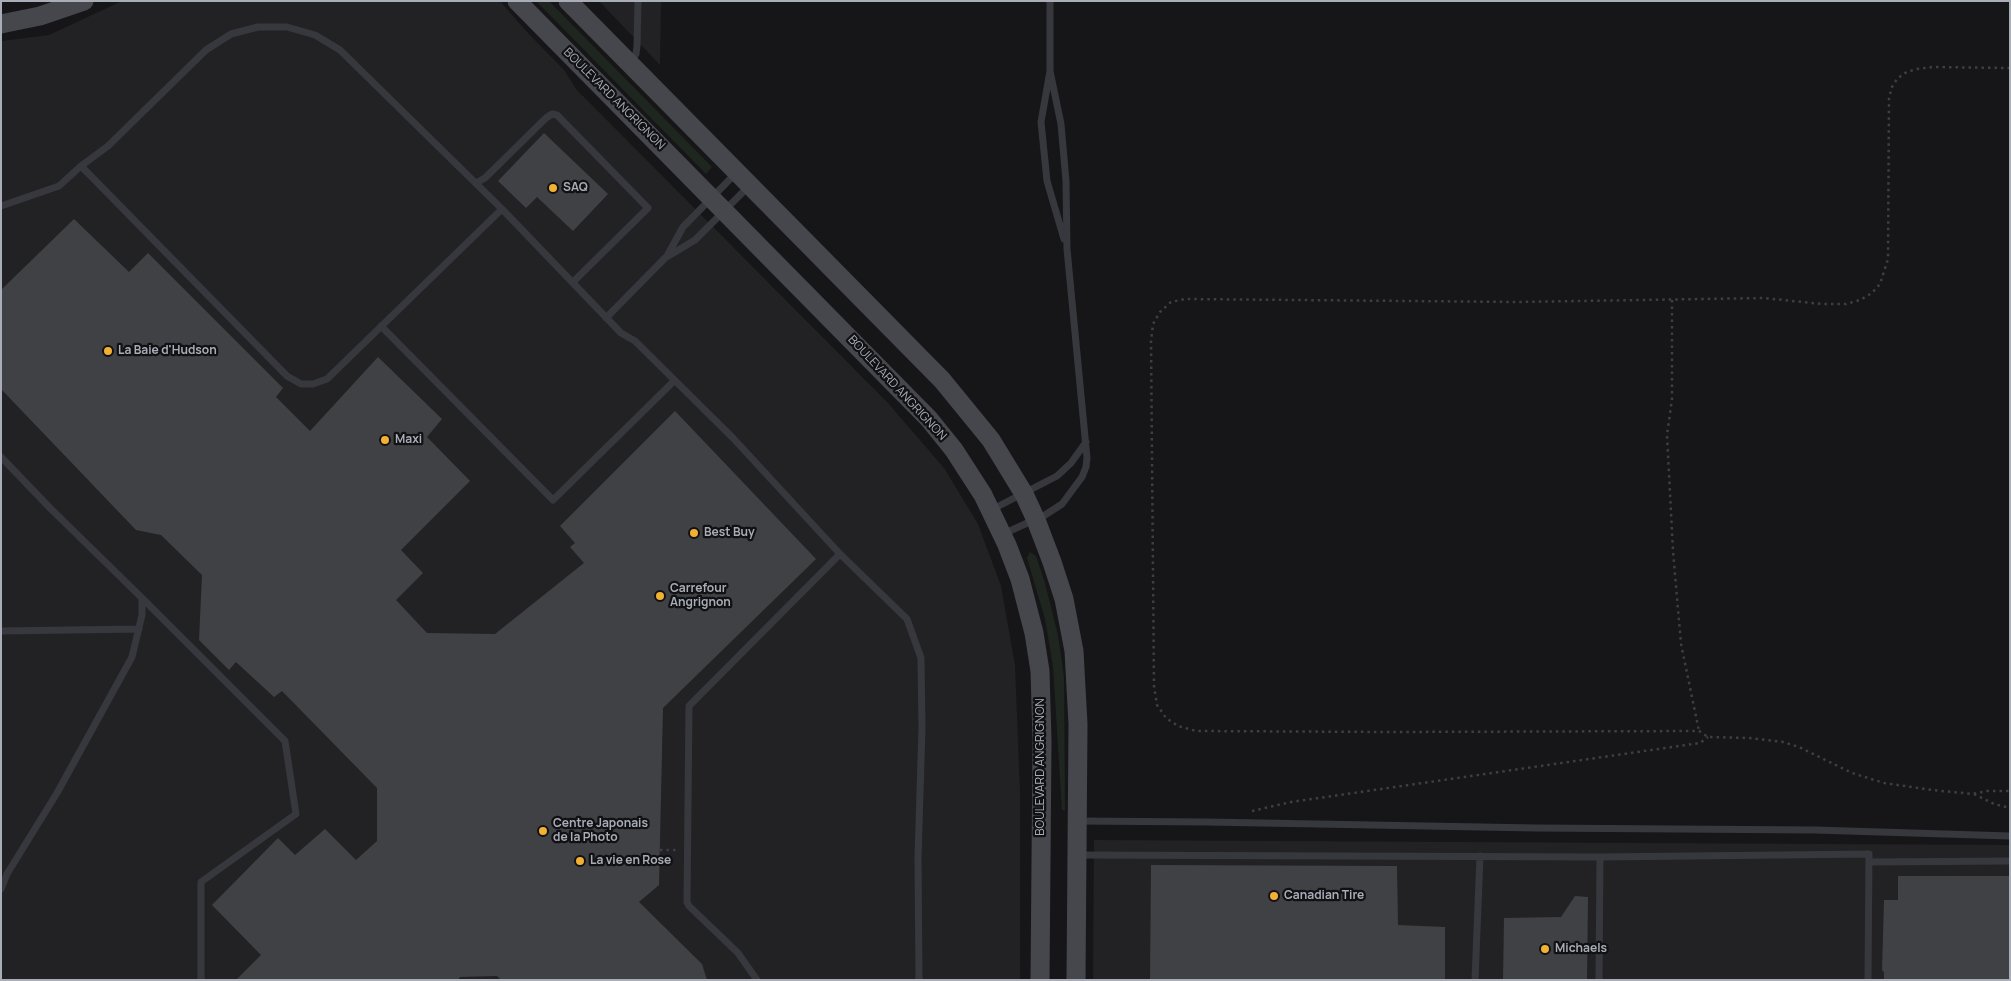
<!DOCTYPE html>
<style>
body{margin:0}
#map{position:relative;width:2011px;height:981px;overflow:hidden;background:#161618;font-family:Manrope,sans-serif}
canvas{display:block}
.frame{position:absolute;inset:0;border:2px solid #a8adb8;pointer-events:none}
</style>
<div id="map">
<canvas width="2011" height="981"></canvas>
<div class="frame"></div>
</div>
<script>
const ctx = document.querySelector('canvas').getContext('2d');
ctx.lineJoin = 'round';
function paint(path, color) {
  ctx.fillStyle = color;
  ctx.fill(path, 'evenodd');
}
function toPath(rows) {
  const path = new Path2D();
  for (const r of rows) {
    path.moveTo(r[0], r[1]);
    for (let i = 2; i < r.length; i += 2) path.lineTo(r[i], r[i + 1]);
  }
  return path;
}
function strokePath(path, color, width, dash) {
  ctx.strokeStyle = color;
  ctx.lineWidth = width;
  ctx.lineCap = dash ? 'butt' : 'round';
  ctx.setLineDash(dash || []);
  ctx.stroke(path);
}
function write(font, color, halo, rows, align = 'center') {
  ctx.font = font + ' Manrope,sans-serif';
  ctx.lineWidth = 4.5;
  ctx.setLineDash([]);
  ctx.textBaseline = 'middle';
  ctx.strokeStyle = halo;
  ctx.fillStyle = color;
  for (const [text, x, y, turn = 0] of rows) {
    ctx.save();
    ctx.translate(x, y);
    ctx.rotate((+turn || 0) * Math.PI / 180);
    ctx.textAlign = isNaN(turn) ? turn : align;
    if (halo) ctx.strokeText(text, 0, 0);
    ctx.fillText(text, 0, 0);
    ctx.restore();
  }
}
paint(toPath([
 [122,1,500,1,526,31,564,70,576,89,888,403,944,468,978,524,1001,586,1015,665,1020,793,1020,980,1,980,1,41,49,35],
 [599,1,661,1,660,65],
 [1094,840,2010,845,2010,980,1093,980]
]), '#222225');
paint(toPath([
 [536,1,549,1,712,167,706,174],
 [1030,552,1036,556,1045,583,1058,635,1064,677,1065,810,1062,810,1053,666,1045,619,1027,558]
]), '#1e261f');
paint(toPath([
 [544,133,608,194,573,231,537,197,526,208,498,181],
 [74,219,129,272,148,253,283,388,276,397,310,431,378,357,442,419,427,437,470,481,401,550,423,573,396,600,427,633,495,634,584,563,570,547,575,543,560,526,675,411,816,559,663,708,659,885,639,902,702,964,707,980,501,980,497,976,460,977,458,980,236,980,261,955,212,905,278,838,295,855,325,829,356,860,377,841,377,788,282,691,274,697,236,662,229,670,199,640,202,575,161,535,136,530,1,389,1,290],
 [1151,865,1397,866,1398,925,1445,927,1445,980,1150,980],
 [1898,876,2010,876,2010,980,1884,980,1884,972,1882,970,1884,900,1898,900],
 [1575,896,1588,897,1587,980,1503,980,1504,918,1561,917]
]), '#404145');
strokePath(toPath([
 [2010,68,1933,67,1916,69,1905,73,1897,79,1892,87,1889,98,1888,259,1880,284,1872,293,1860,300,1846,304,1822,304,1764,298,1518,302,1185,299,1171,302,1160,312,1153,324,1151,341,1154,686,1157,705,1166,718,1178,726,1196,731,1388,732,1699,731,1708,737,1750,738,1783,742,1799,747,1852,773,1884,783,1932,790,1973,794,1987,791,2010,791],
 [1672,300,1672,399,1667,435,1673,551,1681,644,1699,731],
 [1974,794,1994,804,2010,808],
 [1252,811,1291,802,1700,743,1708,737],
 [660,850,678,850]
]), '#3d3f44', 2.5, [2.5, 4]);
strokePath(toPath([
 [1050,1,1050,71,1041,122,1047,181,1064,239],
 [631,62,636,54,637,46,638,1],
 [81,166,287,376,301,384,313,384,327,379,502,209],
 [476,183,485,178,546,118,552,114,557,115,648,208,573,282],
 [1,206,59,186,81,166,108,146,206,50,231,34,258,27,287,27,315,35,340,50,502,209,621,333,635,341,733,438,840,554,907,619,921,658,922,728,918,857,919,980],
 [667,256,683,227,736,173],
 [606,318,665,258,695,240,749,186],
 [381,326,553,500,674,381],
 [1,457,50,508,142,598,142,615,132,657,57,793,7,874,1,889],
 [991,510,1057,476,1071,463,1086,442],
 [1003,534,1045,515,1062,504,1082,477,1086,467,1087,458,1067,249,1066,181,1061,124,1050,71],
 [142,598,285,741,296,814,201,882,201,980],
 [1,631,139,629],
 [1078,821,1207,822,1536,828,1815,830,2010,836],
 [1078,855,1600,857,1869,854,1868,980],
 [1869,862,2010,861],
 [757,980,738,953,689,906,687,902,689,706,840,554],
 [1475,980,1480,856],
 [1599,980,1600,857]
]), '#37383d', 7);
strokePath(toPath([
 [517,1,929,419,954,450,983,495,1007,545,1020,579,1034,633,1040,671,1042,741,1040,980],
 [568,1,942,380,991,440,1024,494,1036,520,1052,562,1064,599,1074,651,1078,724,1076,980],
 [1,24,40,16,84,1]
]), '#45474d', 19);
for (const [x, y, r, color] of [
 [553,188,5,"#f2b134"],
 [108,351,5,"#f2b134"],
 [385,440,5,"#f2b134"],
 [694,533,5,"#f2b134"],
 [660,596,5,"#f2b134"],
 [543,831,5,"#f2b134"],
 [580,861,5,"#f2b134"],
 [1274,896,5,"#f2b134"],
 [1545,949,5,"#f2b134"]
]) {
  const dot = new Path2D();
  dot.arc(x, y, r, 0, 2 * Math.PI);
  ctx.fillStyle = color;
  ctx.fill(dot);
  strokePath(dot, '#111113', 2);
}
write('12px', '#a8adb8', '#111113', [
 ["BOULEVARD ANGRIGNON",614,99,45],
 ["BOULEVARD ANGRIGNON",897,388,47],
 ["BOULEVARD ANGRIGNON",1041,767,-90]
]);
write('bold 12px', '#a8adb8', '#111113', [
 ["SAQ",563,188],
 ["La Baie d'Hudson",118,351],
 ["Maxi",395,440],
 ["Best Buy",704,533],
 ["Carrefour",670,589],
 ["Angrignon",670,603],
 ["Centre Japonais",553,824],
 ["de la Photo",553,838],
 ["La vie en Rose",590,861],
 ["Canadian Tire",1284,896],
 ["Michaels",1555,949]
], 'left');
</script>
